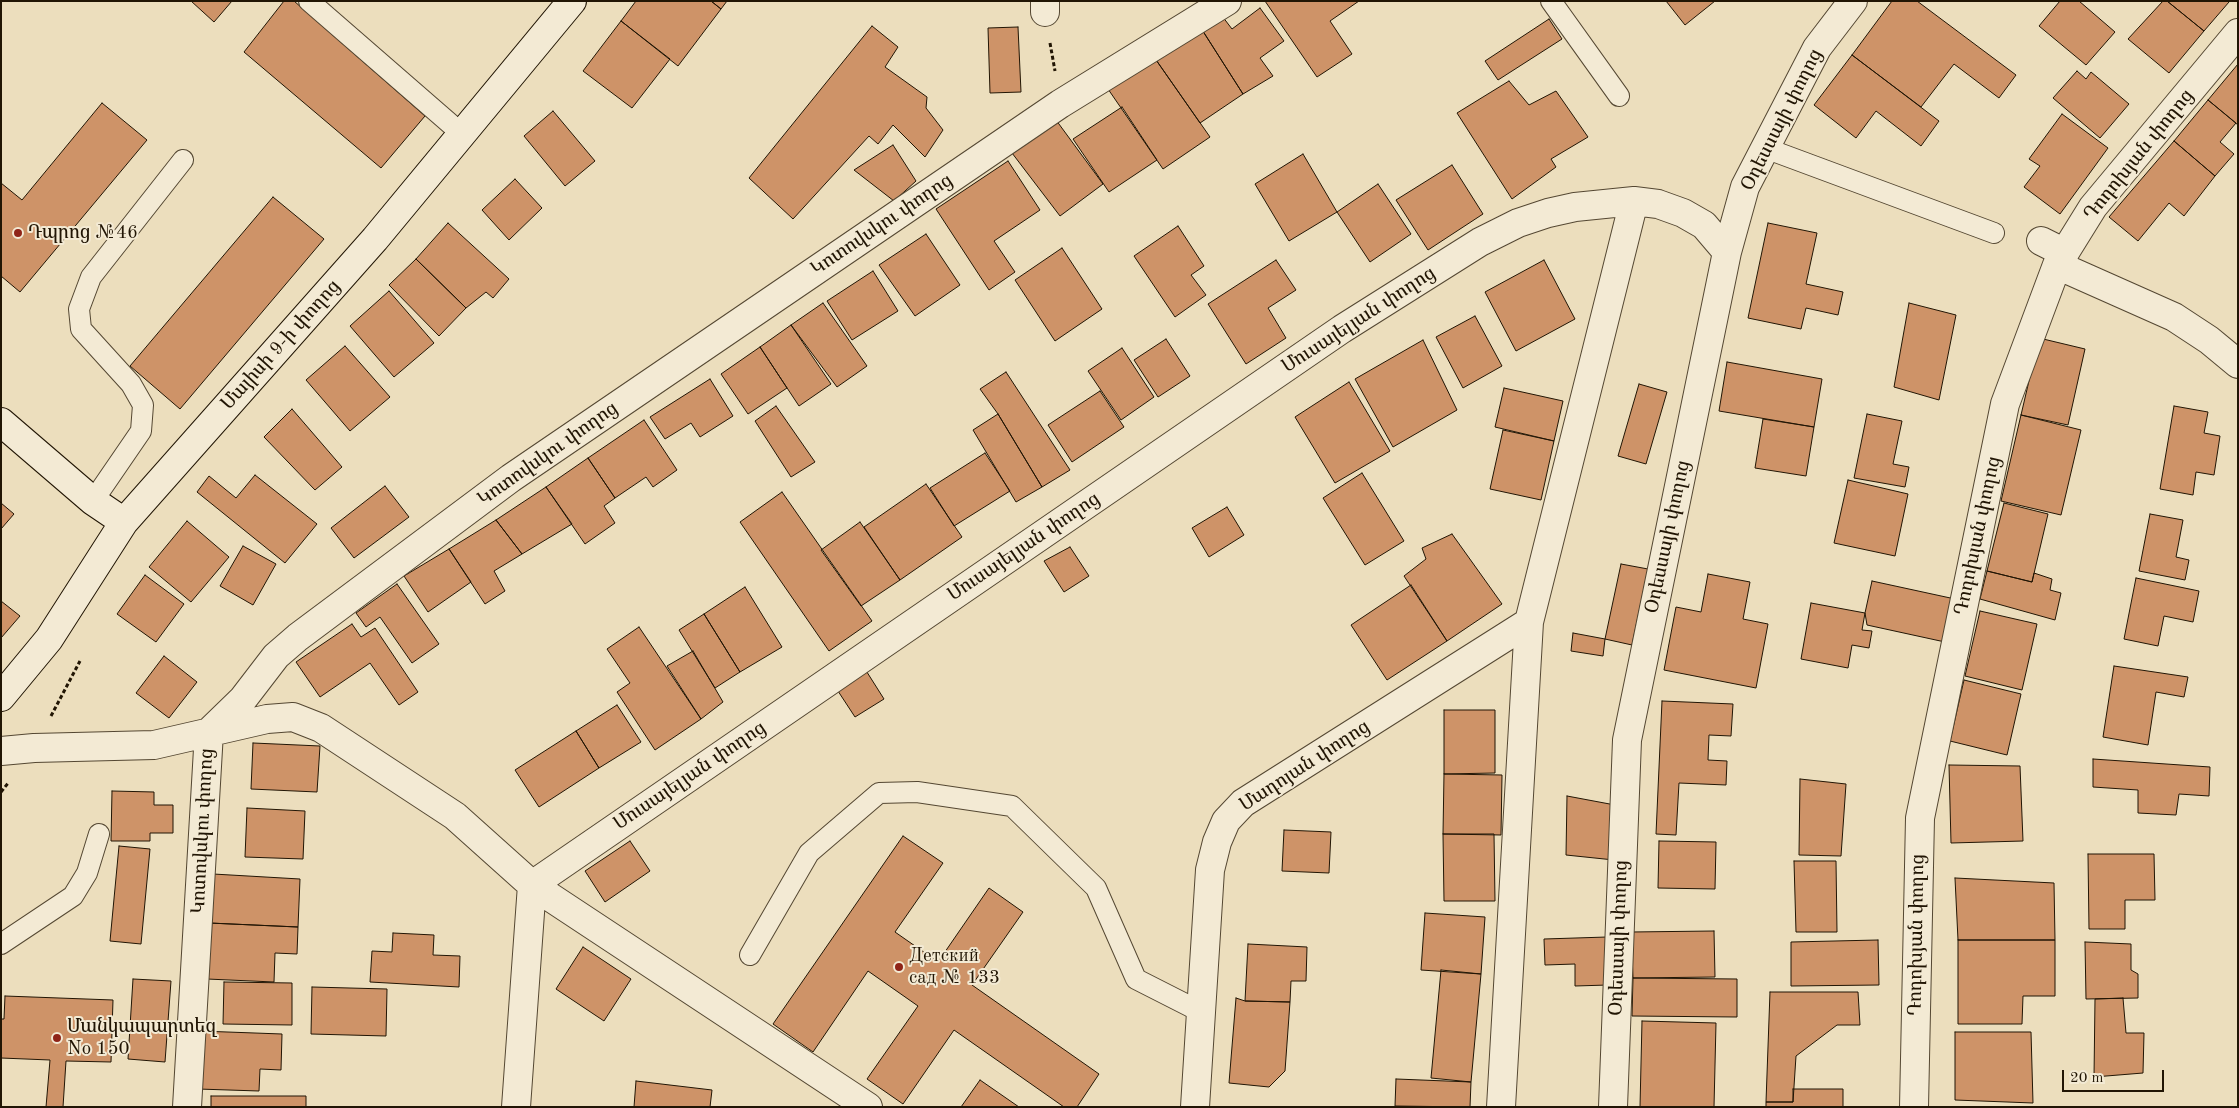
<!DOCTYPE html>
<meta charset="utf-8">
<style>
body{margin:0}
#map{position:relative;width:2239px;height:1108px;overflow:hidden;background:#ecdebd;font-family:"Old Standard TT",serif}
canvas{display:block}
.frame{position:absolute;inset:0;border:2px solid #211504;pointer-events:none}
.scale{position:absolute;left:2062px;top:1070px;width:102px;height:22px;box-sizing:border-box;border:2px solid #211504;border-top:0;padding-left:6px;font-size:15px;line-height:18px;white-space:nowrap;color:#211504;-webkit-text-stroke:4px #f3ead4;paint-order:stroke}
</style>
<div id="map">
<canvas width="2239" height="1108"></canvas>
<div class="frame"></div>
<div class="scale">20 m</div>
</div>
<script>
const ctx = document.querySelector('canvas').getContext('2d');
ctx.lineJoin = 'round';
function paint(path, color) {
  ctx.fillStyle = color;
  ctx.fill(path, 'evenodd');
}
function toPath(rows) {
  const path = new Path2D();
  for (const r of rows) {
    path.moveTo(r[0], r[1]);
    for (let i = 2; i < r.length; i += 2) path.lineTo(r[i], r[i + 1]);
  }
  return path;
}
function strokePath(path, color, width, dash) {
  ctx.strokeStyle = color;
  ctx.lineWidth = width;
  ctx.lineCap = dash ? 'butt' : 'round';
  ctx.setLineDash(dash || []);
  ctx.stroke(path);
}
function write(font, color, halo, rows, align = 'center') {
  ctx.font = font + ' "Old Standard TT","Noto Serif Armenian",serif';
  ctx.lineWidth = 4;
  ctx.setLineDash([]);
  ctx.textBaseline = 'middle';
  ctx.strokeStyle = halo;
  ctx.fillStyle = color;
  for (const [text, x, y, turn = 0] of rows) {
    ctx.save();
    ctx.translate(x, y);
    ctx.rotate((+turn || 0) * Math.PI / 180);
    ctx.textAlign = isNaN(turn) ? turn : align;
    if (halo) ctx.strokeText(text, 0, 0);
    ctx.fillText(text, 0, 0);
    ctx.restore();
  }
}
const building = toPath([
 [191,1,232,1,214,22,191,1],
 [284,1,294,1,425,116,381,168,244,52,284,1],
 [636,1,711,1,721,9,678,66,621,21,636,1],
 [711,1,727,1,721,9,711,1],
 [1265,1,1359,1,1330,21,1352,54,1317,77,1265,1],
 [1666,1,1715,1,1685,25,1666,1],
 [1892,1,1917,1,2016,75,1999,98,1954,64,1921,107,1852,55,1892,1],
 [2060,1,2079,1,2115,32,2086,65,2039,26,2060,1],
 [2163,1,2167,1,2204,31,2169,73,2128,39,2163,1],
 [2167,1,2228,1,2229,2,2204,31,2167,1],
 [1260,8,1284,41,1260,58,1273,76,1243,94,1199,25,1219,12,1232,29,1260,8],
 [1549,19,1562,39,1498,80,1485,61,1549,19],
 [621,21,670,59,632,108,583,71,621,21],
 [1199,25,1243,94,1200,123,1154,57,1199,25],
 [872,26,898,47,885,67,927,97,926,108,943,130,925,157,893,125,878,144,869,136,793,219,749,178,872,26],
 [1018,27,1021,92,990,93,988,28,1018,27],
 [1852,55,1939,121,1921,146,1876,111,1856,138,1814,105,1852,55],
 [1154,57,1210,137,1163,169,1108,89,1154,57],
 [2238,64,2238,125,2208,100,2238,64],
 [2077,71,2086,79,2091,72,2129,104,2100,138,2053,98,2077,71],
 [1509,81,1529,105,1556,91,1588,137,1551,159,1556,167,1512,199,1457,113,1509,81],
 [2208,100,2236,123,2220,142,2234,154,2215,176,2174,141,2208,100],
 [102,103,147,140,20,292,1,276,1,183,22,200,102,103],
 [1122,107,1157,160,1109,192,1073,139,1122,107],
 [553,111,595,161,565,186,524,136,553,111],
 [2062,114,2108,148,2060,214,2024,187,2040,166,2029,159,2062,114],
 [1056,120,1103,184,1060,216,1012,153,1056,120],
 [2174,141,2215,176,2184,216,2169,203,2138,241,2109,217,2174,141],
 [893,145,916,181,894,201,854,170,893,145],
 [1303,154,1337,212,1289,241,1255,184,1303,154],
 [1008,161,1040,210,994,241,1015,272,989,290,936,209,1008,161],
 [1452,165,1483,214,1428,250,1396,200,1452,165],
 [515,179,542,208,509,240,482,210,515,179],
 [1378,184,1411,234,1370,262,1337,212,1378,184],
 [273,197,324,239,180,409,130,366,273,197],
 [448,223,509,279,493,298,486,292,466,308,416,259,448,223],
 [1768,223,1817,233,1806,284,1843,292,1838,315,1806,308,1801,329,1748,318,1768,223],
 [1178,226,1204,266,1191,275,1206,295,1175,317,1134,256,1178,226],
 [926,234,960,285,915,316,879,265,926,234],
 [1062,248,1102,309,1055,341,1015,280,1062,248],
 [416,259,466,308,439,336,389,285,416,259],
 [1276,260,1296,290,1268,308,1286,338,1246,364,1208,304,1276,260],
 [1544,260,1575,319,1516,351,1485,292,1544,260],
 [873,271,898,311,852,340,827,301,873,271],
 [389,291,434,343,394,377,350,326,389,291],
 [823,303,867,366,837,387,791,325,823,303],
 [1909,303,1956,315,1939,400,1894,387,1909,303],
 [1475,316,1502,366,1463,388,1436,337,1475,316],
 [791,325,831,384,799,406,760,347,791,325],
 [2039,338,2085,349,2068,425,2021,415,2039,338],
 [1166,339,1190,376,1158,397,1134,360,1166,339],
 [1423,340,1457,410,1393,447,1355,379,1423,340],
 [345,346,390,397,350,431,306,380,345,346],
 [760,347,787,388,748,414,721,374,760,347],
 [1122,348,1154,397,1121,420,1088,371,1122,348],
 [1727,362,1822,379,1814,427,1719,411,1727,362],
 [1006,372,1070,470,1042,487,998,414,980,389,1006,372],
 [710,379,733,416,700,437,691,423,665,439,650,417,710,379],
 [1349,382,1390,451,1335,483,1295,417,1349,382],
 [1639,384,1667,392,1646,464,1618,456,1639,384],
 [1504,388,1563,401,1554,441,1495,427,1504,388],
 [1100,391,1124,427,1072,462,1048,425,1100,391],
 [776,406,815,462,791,477,755,421,776,406],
 [2174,406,2208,412,2204,433,2220,436,2214,475,2196,472,2193,495,2160,489,2174,406],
 [292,409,342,467,315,490,264,437,292,409],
 [998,414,1042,487,1016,502,973,430,998,414],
 [1867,414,1902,421,1893,464,1909,467,1905,487,1854,478,1867,414],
 [2021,415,2081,430,2061,515,2001,501,2021,415],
 [1763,419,1814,427,1806,476,1755,468,1763,419],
 [644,420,677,470,653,487,646,477,615,498,588,458,644,420],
 [1503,430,1554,441,1541,500,1490,489,1503,430],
 [985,453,1010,491,954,526,930,488,985,453],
 [588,458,615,498,604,506,615,523,585,544,546,487,588,458],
 [1362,473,1404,541,1365,565,1323,498,1362,473],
 [255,475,317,524,285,563,197,492,209,476,236,498,255,475],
 [1848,480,1908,494,1895,556,1834,543,1848,480],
 [926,484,962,537,900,580,864,527,926,484],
 [385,486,409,517,354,558,331,528,385,486],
 [546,487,572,524,522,554,496,520,546,487],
 [782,492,872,621,829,651,740,522,782,492],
 [1,503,14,514,1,529,1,503],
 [2004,503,2048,514,2032,582,1987,571,2004,503],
 [1227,507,1244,535,1209,557,1192,528,1227,507],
 [2150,514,2183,520,2176,557,2189,560,2185,580,2139,571,2150,514],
 [496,520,522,554,494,571,505,591,485,604,449,549,496,520],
 [187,521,229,557,191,602,149,567,187,521],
 [860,522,900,580,861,606,821,550,860,522],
 [1452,534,1502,604,1447,641,1404,576,1426,559,1422,548,1452,534],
 [243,546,276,564,253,605,220,586,243,546],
 [1070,547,1089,576,1064,592,1044,561,1070,547],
 [449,549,471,582,428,612,404,576,449,549],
 [1621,564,1648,569,1632,645,1605,639,1621,564],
 [1987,571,2032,582,2034,573,2052,579,2050,590,2061,593,2055,620,1980,599,1987,571],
 [1708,574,1750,582,1743,619,1768,624,1756,688,1664,670,1676,607,1701,612,1708,574],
 [145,575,184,604,156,642,117,614,145,575],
 [2136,578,2199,591,2193,622,2164,616,2158,646,2124,639,2136,578],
 [1872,581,1955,599,1945,642,1867,625,1865,613,1872,581],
 [397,584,439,644,412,663,380,617,366,627,356,613,397,584],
 [1411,585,1447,641,1387,680,1351,625,1411,585],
 [745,587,782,647,740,672,704,614,745,587],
 [1,601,20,616,1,638,1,601],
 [1811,603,1865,613,1862,630,1872,631,1869,648,1852,645,1848,668,1801,659,1811,603],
 [1980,611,2037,624,2022,690,1965,676,1980,611],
 [704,614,740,672,715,688,679,630,704,614],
 [352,624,361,637,375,628,418,692,399,705,370,663,320,697,296,662,352,624],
 [639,627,701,719,655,750,617,692,630,683,607,649,639,627],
 [1573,633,1605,639,1603,656,1571,651,1573,633],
 [693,651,723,702,701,719,667,666,693,651],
 [164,656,197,682,169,718,136,693,164,656],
 [2114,666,2188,677,2184,697,2156,692,2148,745,2103,737,2114,666],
 [865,669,884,699,855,717,836,688,865,669],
 [1964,680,2021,694,2007,755,1950,741,1964,680],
 [1662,701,1733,704,1731,736,1709,735,1708,760,1727,761,1726,785,1679,783,1676,835,1656,834,1662,701],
 [617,705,641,742,599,768,576,731,617,705],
 [1444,710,1495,710,1495,773,1444,774,1444,710],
 [576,731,599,768,539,807,515,770,576,731],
 [253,743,320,746,317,792,251,789,253,743],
 [2093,759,2210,767,2209,796,2179,794,2176,815,2138,813,2138,790,2093,787,2093,759],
 [1949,765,2020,766,2023,841,1951,843,1949,765],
 [1444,774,1502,775,1501,835,1443,834,1444,774],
 [1800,779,1846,784,1841,856,1799,855,1800,779],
 [112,791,154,792,154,805,173,805,173,833,150,833,150,841,111,841,112,791],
 [1567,796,1615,805,1614,860,1566,855,1567,796],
 [247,808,305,811,303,859,245,857,247,808],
 [1284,830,1331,832,1329,873,1282,871,1284,830],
 [1443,834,1494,834,1495,901,1444,901,1443,834],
 [903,836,943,863,895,932,938,962,989,888,1023,912,972,985,1099,1074,1077,1107,1064,1107,954,1030,903,1104,867,1079,918,1006,868,971,813,1052,773,1024,903,836],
 [630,841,650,871,605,902,585,871,630,841],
 [1659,841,1716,842,1715,889,1658,888,1659,841],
 [119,846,150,849,141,944,110,941,119,846],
 [2088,854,2154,854,2155,900,2125,900,2125,929,2089,929,2088,854],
 [1794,861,1836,861,1837,932,1796,932,1794,861],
 [213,874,300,879,298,927,209,923,213,874],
 [1955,878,2054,883,2055,940,1958,940,1955,878],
 [1425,913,1485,917,1481,974,1421,970,1425,913],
 [209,923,298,927,297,954,275,953,274,982,207,979,209,923],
 [1714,931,1715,977,1633,978,1631,932,1714,931],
 [393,933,434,935,433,955,460,956,459,987,370,982,372,951,392,952,393,933],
 [1607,937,1608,985,1575,986,1575,964,1545,965,1544,939,1607,937],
 [1878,940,1879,985,1791,986,1791,942,1878,940],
 [1958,940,2055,940,2055,996,2023,996,2022,1024,1958,1024,1958,940],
 [2085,942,2131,944,2131,970,2138,974,2138,998,2086,999,2085,942],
 [1248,944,1307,947,1306,981,1291,981,1290,1002,1245,1001,1248,944],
 [583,947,631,979,604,1021,556,989,583,947],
 [1441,970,1481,974,1471,1082,1431,1078,1441,970],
 [1633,978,1737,979,1737,1017,1632,1016,1633,978],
 [133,979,171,981,165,1062,128,1059,133,979],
 [224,982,292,983,292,1025,223,1024,224,982],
 [312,987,387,989,386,1036,311,1034,312,987],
 [1770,992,1858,992,1860,1025,1837,1025,1796,1056,1793,1102,1766,1102,1770,992],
 [5,996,113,1000,111,1062,66,1061,63,1107,46,1107,50,1060,1,1058,1,1019,4,1019,5,996],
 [1236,998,1245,1001,1290,1002,1285,1071,1269,1087,1229,1083,1236,998],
 [2123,998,2126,1033,2144,1033,2143,1073,2094,1077,2095,999,2123,998],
 [1642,1021,1716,1023,1714,1107,1640,1107,1642,1021],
 [200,1031,282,1034,281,1070,260,1069,259,1091,198,1089,200,1031],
 [1955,1032,2031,1032,2033,1103,1955,1100,1955,1032],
 [1396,1079,1471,1082,1470,1107,1395,1106,1396,1079],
 [980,1080,1019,1107,961,1107,980,1080],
 [636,1081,712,1090,710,1107,634,1107,636,1081],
 [1793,1089,1843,1089,1843,1107,1766,1107,1766,1102,1793,1102,1793,1089],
 [211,1096,306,1096,306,1107,211,1107,211,1096]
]);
paint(building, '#ce9368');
strokePath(building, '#211504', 1);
const lane = toPath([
 [309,1,462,134],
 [1551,1,1619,96],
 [1765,148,1994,233],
 [93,501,141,431,143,405,131,384,81,329,79,309,91,277,183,160],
 [1,944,73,896,87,873,99,834],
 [750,955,809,853,879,793,917,792,1012,806,1096,888,1136,979,1201,1012]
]);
const street = toPath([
 [1045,1,1045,12],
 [2041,241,2065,253],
 [2057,265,2174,317,2209,340,2238,364],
 [1,751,34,748,154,745,267,719,293,717,321,728,455,816,532,885,868,1107],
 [187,1107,209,732,243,699,276,656,298,637,511,478,1060,104,1227,1],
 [516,1107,532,885,1342,329,1480,242,1518,223,1548,213,1575,207,1634,201,1658,204,1683,213,1704,225,1727,252],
 [1195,1107,1210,870,1217,842,1226,821,1243,803,1529,622],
 [1501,1107,1529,622,1634,201],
 [1613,1107,1627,740,1727,252,1745,187,1817,48,1853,1],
 [1914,1107,1920,818,2005,404,2057,265,2093,207,2238,33]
]);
const secondary = toPath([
 [1,422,93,501,124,522],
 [1,697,49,639,124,522,375,239,572,1]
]);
strokePath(lane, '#544732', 22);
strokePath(street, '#544732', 30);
strokePath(secondary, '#211504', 30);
strokePath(toPath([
 [1050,43,1055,71],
 [51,716,80,661],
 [1,792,9,782]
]), '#211504', 3, [4, 2.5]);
strokePath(lane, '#f3ead4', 20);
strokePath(street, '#f3ead4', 28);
strokePath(secondary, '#f3ead4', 28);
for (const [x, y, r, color] of [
 [18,233,5,"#8f2418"],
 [899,967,5,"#8f2418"],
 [57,1038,5,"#8f2418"]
]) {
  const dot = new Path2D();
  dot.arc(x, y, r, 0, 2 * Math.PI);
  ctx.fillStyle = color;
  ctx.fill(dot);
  strokePath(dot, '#f3ead4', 2);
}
write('19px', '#211504', '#f3ead4', [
 ["Օդեսսայի փողոց",1782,120,-63],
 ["Դոդոխյան փողոց",2139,155,-51],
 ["Կոտովսկու փողոց",882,225,-34],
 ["Մուսայելյան փողոց",1359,320,-33],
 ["Մայիսի 9-ի փողոց",281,345,-48],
 ["Կոտովսկու փողոց",548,454,-35],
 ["Դոդոխյան փողոց",1978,536,-78],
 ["Օդեսսայի փողոց",1668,537,-78],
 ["Մուսայելյան փողոց",1024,547,-34],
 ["Մադոյան փողոց",1305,766,-33],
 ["Մուսայելյան փողոց",690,776,-34],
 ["Կոտովսկու փողոց",203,831,-87],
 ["Դոդոխյան փողոց",1917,935,-89],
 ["Օդեսսայի փողոց",1619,938,-88]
]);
write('19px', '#211504', '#f3ead4', [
 ["Դպրոց №46",28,233],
 ["Детский",909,956],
 ["сад № 133",909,978],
 ["Մանկապարտեզ",67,1027],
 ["No 150",67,1049]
], 'left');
</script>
